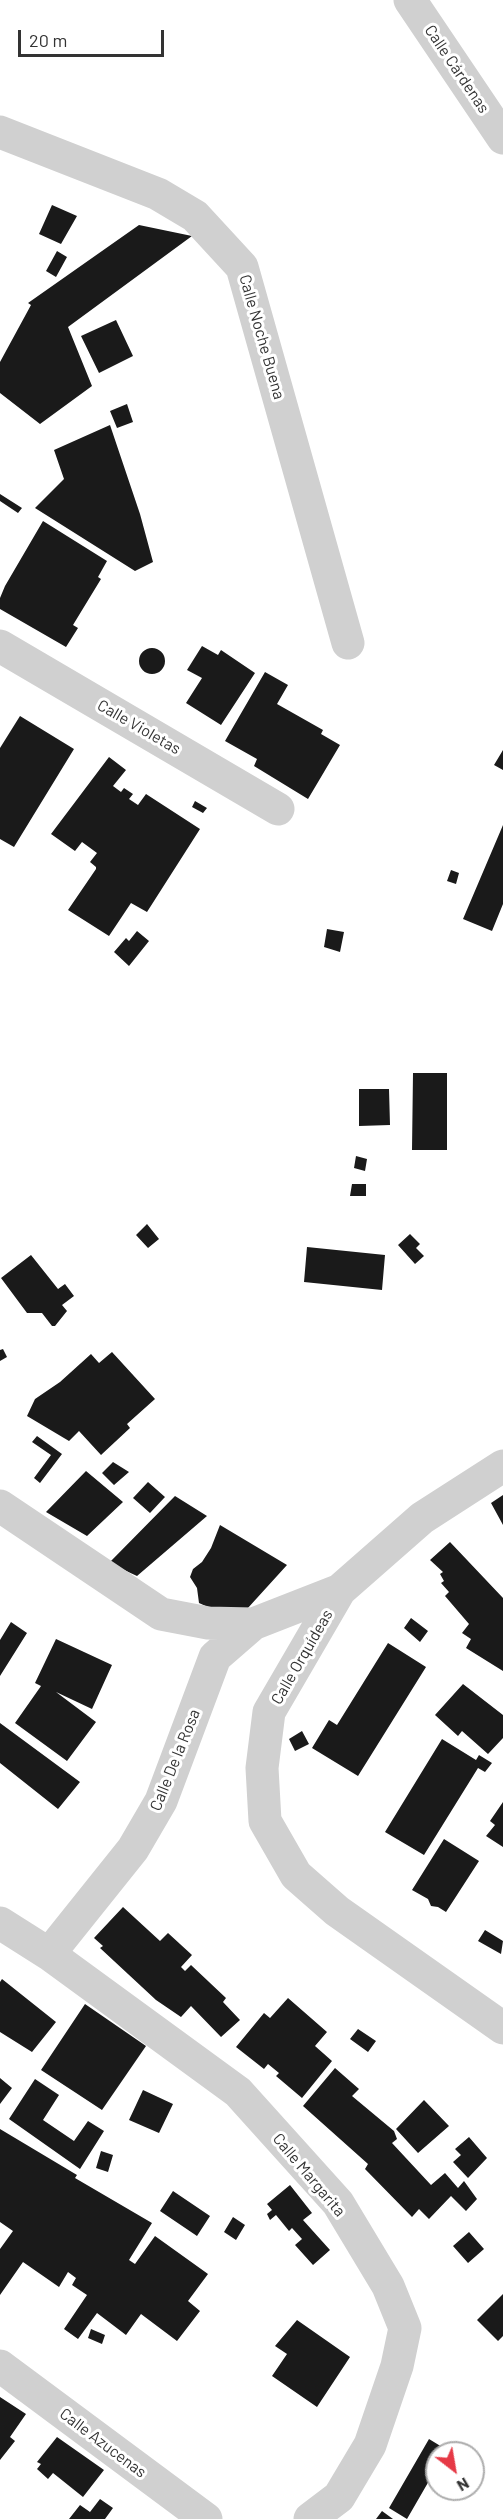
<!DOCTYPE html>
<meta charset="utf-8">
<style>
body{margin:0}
#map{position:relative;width:503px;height:2519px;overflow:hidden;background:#fff;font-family:Barlow,sans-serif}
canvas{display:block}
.north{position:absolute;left:425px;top:2441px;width:60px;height:60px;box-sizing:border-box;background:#fff;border:2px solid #adadad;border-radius:50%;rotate:149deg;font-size:16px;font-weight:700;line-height:24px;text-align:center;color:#333}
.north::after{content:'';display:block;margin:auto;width:21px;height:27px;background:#e63946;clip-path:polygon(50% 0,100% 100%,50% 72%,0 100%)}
.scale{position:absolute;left:18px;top:30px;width:146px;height:27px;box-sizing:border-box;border:3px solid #333;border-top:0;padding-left:8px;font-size:18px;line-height:21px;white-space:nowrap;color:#333;-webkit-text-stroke:4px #fff;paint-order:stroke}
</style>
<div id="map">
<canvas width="503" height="2519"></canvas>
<div class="north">N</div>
<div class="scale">20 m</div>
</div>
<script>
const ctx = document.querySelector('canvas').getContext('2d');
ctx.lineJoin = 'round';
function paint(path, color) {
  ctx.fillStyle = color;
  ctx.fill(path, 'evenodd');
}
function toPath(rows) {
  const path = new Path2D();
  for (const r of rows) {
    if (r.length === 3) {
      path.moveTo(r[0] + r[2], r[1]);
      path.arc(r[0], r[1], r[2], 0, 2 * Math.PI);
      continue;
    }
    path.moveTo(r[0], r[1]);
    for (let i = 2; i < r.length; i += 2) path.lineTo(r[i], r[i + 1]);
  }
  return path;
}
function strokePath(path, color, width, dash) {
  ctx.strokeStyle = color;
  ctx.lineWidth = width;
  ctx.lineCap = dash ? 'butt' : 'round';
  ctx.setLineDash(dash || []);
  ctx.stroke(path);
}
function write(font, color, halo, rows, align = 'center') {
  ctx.font = font + ' Barlow,sans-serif';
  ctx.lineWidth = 6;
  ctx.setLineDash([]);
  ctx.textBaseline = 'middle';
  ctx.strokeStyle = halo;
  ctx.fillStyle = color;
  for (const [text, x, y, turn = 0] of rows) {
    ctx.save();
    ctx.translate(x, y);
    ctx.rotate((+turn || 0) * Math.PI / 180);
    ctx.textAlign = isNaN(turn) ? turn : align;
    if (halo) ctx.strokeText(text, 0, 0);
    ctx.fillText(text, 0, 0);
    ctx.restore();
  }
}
paint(toPath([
 [52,205,77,216,61,244,39,234],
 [139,225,192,236,68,327,92,386,40,424,0,393,0,362,31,305,28,303],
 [57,251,67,257,56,277,46,271],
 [116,320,133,356,99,373,81,336],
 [127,404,133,422,117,428,110,411],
 [110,425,140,514,153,562,135,571,35,508,64,479,54,450],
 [0,494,22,508,18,513,0,501],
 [43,521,107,561,98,577,101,579,73,625,78,628,66,647,0,609,0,598,5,586],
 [202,646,218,655,221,650,255,673,221,725,186,703,202,678,187,670],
 [152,661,13],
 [265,672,288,685,277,704,323,730,321,734,340,745,308,799,254,766,257,759,225,741],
 [20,716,74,749,14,847,0,839,0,748],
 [503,750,503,770,494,765],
 [109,757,126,770,113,786,121,792,124,788,133,794,129,799,138,805,146,794,200,829,147,912,131,903,109,936,68,910,96,869,96,867,90,862,97,853,82,842,75,851,51,834],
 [195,801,207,808,203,813,192,807],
 [503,825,503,904,492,931,463,919],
 [451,870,459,873,456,884,447,881],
 [327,929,344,932,340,952,324,947],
 [137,931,149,941,129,966,114,952,126,938,129,941],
 [413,1073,447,1073,447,1150,412,1150],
 [359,1089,389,1089,390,1125,359,1126],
 [356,1156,367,1159,365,1171,354,1168],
 [352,1184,366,1184,366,1196,350,1196],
 [147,1224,159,1239,148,1248,136,1235],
 [410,1234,420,1244,416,1248,424,1256,415,1264,398,1245],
 [307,1247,385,1255,382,1290,304,1282],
 [31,1255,58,1289,65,1284,74,1296,62,1305,67,1311,55,1326,52,1326,42,1313,27,1313,1,1278],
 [3,1349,7,1357,0,1361,0,1350],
 [112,1352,155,1399,127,1424,130,1428,101,1455,79,1431,69,1441,27,1416,35,1399,60,1382,91,1354,99,1363],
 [37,1436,62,1454,40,1483,34,1478,51,1455,32,1442],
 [113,1462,129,1472,114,1485,102,1473],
 [86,1471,123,1502,87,1536,46,1512],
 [148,1482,165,1497,150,1513,133,1498],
 [503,1495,503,1525,491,1503],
 [175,1496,207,1516,137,1576,109,1563],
 [220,1525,287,1565,237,1620,199,1603,197,1588,190,1577,193,1569,202,1562,211,1548],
 [450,1542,503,1598,503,1671,466,1648,471,1639,462,1633,469,1624,445,1596,449,1592,441,1583,444,1581,440,1574,443,1572,430,1560],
 [411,1618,428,1631,420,1642,404,1628],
 [11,1622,27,1633,0,1676,0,1640],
 [56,1639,112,1665,92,1709,56,1692,96,1722,67,1761,15,1723,41,1686,35,1683],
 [388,1643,426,1667,358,1776,312,1748,329,1720,337,1725],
 [463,1684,503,1715,503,1738,488,1754,462,1731,458,1736,435,1715],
 [0,1723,80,1782,58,1809,0,1763],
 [302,1731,309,1744,295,1751,289,1739],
 [442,1739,476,1760,479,1755,492,1763,485,1772,478,1768,424,1855,385,1832],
 [503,1802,503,1847,486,1836,495,1825,490,1821],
 [444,1839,479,1861,446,1912,438,1907,431,1906,428,1899,412,1890],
 [123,1907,160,1941,168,1933,192,1955,181,1967,185,1971,191,1965,226,1998,223,2002,240,2020,221,2037,191,2006,181,2017,156,2000,100,1948,103,1946,94,1938],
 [485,1930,503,1941,501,1954,478,1941],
 [2,1979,56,2022,32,2052,0,2032,0,1982],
 [288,1998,327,2032,315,2046,332,2061,302,2098,276,2076,279,2073,268,2064,264,2069,236,2047,264,2013,270,2018],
 [85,2004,146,2046,102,2110,41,2070],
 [358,2029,376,2041,368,2052,350,2039],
 [335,2068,359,2089,352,2096,394,2131,397,2139,392,2143,431,2185,445,2173,458,2188,464,2181,477,2199,466,2211,451,2196,429,2219,419,2209,412,2217,365,2169,368,2164,303,2106],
 [0,2078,12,2088,0,2104],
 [35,2079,59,2095,43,2120,74,2141,88,2121,104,2131,80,2169,9,2119],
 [143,2090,173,2104,159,2133,129,2120],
 [424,2100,449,2126,418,2153,396,2129],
 [0,2129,77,2175,75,2178,152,2223,129,2260,135,2264,155,2236,208,2274,188,2301,200,2311,177,2341,141,2314,126,2335,97,2313,78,2339,64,2329,87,2295,72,2285,76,2278,68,2272,59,2287,23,2262,0,2295,0,2249,13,2231,0,2222],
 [469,2137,487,2158,468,2178,453,2162,461,2155,455,2149],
 [101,2151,113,2155,108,2172,96,2168],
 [290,2185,312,2213,303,2220,330,2250,313,2265,295,2245,302,2239,292,2228,289,2231,276,2215,270,2220,267,2214,272,2210,267,2204],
 [173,2191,210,2216,197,2236,160,2211],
 [233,2217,245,2225,236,2240,224,2232],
 [469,2232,484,2249,468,2263,453,2246],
 [503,2294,503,2336,498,2341,477,2320],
 [297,2320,350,2357,317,2407,272,2376,287,2354,275,2346],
 [91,2329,105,2335,102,2344,88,2338],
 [0,2397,26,2414,10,2437,15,2441,0,2460],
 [57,2437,104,2470,83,2497,53,2473,48,2479,37,2469,41,2464,37,2462],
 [429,2439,447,2450,445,2453,437,2453,437,2467,407,2519,389,2508],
 [100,2499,113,2508,105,2519,69,2519,80,2505,90,2512],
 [382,2511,393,2519,376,2519]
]), '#1a1a1a');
strokePath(toPath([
 [410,0,503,138],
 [0,132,158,194,195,216,242,267,348,643],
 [0,646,278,809],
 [503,1466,422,1518,340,1590,269,1712,262,1768,265,1821,296,1875,337,1911,503,2028],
 [0,1506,161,1614,208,1623,253,1624,340,1590],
 [0,1923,49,1954,238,2092,338,2203,388,2286,405,2328,397,2366,370,2445,339,2497,310,2519],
 [49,1954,133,1849,161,1801,215,1657,253,1624],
 [0,2366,206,2519]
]), '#d0d0d0', 33);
write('16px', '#333', '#fff', [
 ["Calle Cárdenas",457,69,56],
 ["Calle Noche Buena",262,337,74],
 ["Calle Violetas",139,727,30],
 ["Calle Orquídeas",302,1657,-60],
 ["Calle De la Rosa",175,1760,-68],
 ["Calle Margarita",309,2175,50],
 ["Calle Azucenas",103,2443,37]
]);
</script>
